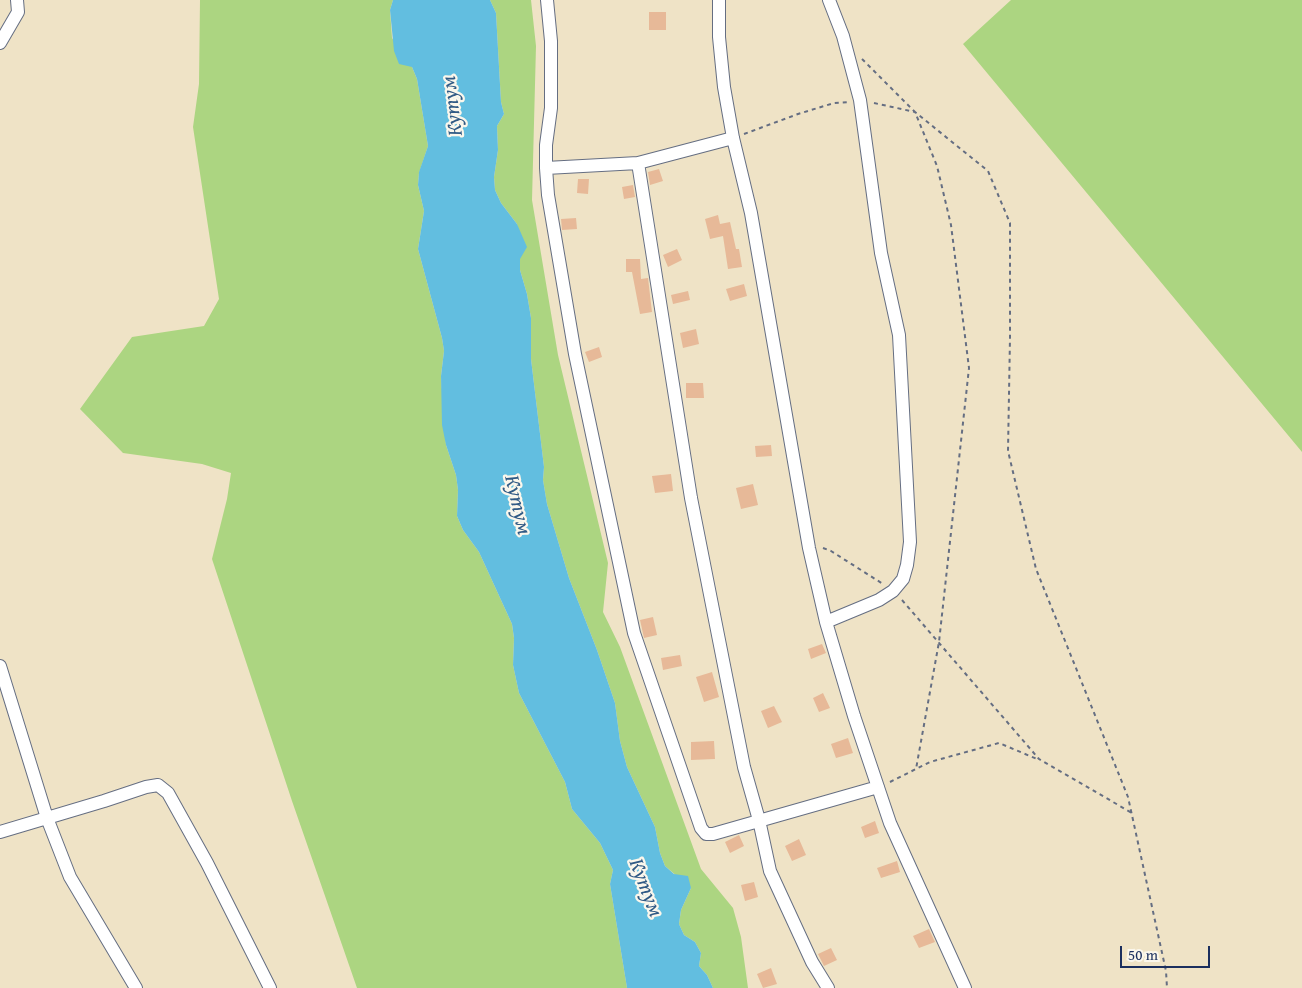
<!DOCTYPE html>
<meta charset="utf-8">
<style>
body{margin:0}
#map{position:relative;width:1302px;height:988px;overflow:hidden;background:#efe3c6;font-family:"Gentium Book Plus",serif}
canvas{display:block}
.scale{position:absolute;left:1120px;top:946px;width:90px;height:22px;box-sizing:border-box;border:2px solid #1b2f5e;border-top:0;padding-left:6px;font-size:15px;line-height:18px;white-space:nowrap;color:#1b2f5e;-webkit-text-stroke:4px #fbf7ec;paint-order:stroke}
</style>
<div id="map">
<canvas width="1302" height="988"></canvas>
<div class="scale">50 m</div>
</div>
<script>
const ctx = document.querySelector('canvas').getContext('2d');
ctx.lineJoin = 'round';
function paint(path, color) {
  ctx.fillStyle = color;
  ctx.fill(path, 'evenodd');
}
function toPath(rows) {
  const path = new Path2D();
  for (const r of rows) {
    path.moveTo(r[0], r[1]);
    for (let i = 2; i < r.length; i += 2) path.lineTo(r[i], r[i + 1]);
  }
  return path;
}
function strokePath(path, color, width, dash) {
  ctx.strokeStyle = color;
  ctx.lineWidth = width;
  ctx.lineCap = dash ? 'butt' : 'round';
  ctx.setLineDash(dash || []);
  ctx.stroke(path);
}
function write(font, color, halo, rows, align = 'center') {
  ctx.font = font + ' "Gentium Book Plus",serif';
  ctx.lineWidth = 4.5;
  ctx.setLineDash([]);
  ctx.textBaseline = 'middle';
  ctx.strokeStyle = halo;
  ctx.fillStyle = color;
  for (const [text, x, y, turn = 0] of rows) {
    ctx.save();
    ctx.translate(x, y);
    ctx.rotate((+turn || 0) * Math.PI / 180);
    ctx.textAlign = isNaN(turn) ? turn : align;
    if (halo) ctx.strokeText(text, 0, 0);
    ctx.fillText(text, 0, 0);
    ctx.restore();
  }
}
paint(toPath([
 [200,0,393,0,390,10,392,38,412,67,417,79,428,146,419,173,418,185,424,211,418,249,442,338,444,351,441,376,446,445,456,475,458,490,457,516,463,530,479,552,512,624,514,638,513,665,519,693,565,782,572,809,600,843,613,870,610,884,627,988,357,988,292,801,212,559,227,499,231,473,202,464,123,453,80,409,132,337,204,326,219,299,193,127,199,84],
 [490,0,531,0,536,46,532,200,558,355,608,563,603,612,620,647,701,869,733,908,741,937,748,988,713,988,707,975,699,966,701,953,695,942,684,935,679,924,681,910,691,888,665,866,660,853,655,827,627,767,620,741,615,703,597,650,569,578,547,504,543,480,544,467,531,359,531,318,527,294,520,270,517,224,501,203,495,190,494,177,498,150,497,126,504,114,501,102,496,13],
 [1011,0,1302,0,1302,452,963,44]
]), '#acd581');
paint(toPath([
 [393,0,490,0,496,13,501,102,504,114,497,126,498,150,494,177,495,190,501,203,517,224,527,247,520,259,520,270,527,294,531,318,531,359,544,467,543,480,547,504,569,578,597,650,615,703,620,741,627,767,655,827,660,853,665,866,674,874,688,876,691,888,681,910,679,924,684,935,695,942,701,953,699,966,707,975,713,988,627,988,610,884,613,870,600,843,572,809,565,782,519,693,513,665,514,638,512,624,479,552,463,530,457,516,458,490,456,475,446,445,442,425,441,376,444,351,442,338,418,249,424,211,418,185,419,172,428,146,417,79,412,67,399,64,394,51,390,10]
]), '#62bee0');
paint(toPath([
 [649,12,666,12,666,30,649,30],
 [659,169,663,181,650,185,648,172],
 [578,179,589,179,588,194,577,193],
 [633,185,635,197,624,199,622,187],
 [718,215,720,224,730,222,736,249,739,249,742,267,728,269,723,236,710,239,705,219],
 [576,218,577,229,562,230,561,219],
 [677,249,682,260,668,267,663,255],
 [626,259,640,259,641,279,648,278,652,312,640,314,632,272,626,272],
 [744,284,747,296,730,301,726,289],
 [688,291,690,300,673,304,671,295],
 [696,329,699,344,683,348,680,333],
 [599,347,602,357,589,362,585,352],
 [686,383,703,383,704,398,686,398],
 [771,445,772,456,756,457,755,446],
 [671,474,673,491,655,493,652,476],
 [753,484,758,505,741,509,736,488],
 [653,617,657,635,644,638,640,620],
 [822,644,826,653,811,659,808,649],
 [680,655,682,666,663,670,661,658],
 [712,672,719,697,704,702,696,677],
 [823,693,830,708,819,712,813,698],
 [774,706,782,722,768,728,761,711],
 [848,738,853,753,836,758,831,744],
 [714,741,715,759,691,760,691,742],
 [875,821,879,833,865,838,861,827],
 [739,835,744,846,730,853,725,842],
 [799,839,806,855,792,861,785,846],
 [897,861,900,872,881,878,877,868],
 [754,882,758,897,745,901,741,885],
 [929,929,935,942,919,948,913,936],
 [831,948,837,960,824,966,818,954],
 [771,968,777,984,763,988,757,974]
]), '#e7b998');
const street = toPath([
 [547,0,551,41,551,108,546,145,546,168,548,195,575,354,634,633,701,828,706,834,713,834,878,787],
 [719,0,719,37,724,87,733,138,751,213,809,548,826,622,854,716,890,823,965,988],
 [0,43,18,12,17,0],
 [638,163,691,498,744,767,759,820,770,871,812,962,828,988],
 [546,168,638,163,733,138],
 [826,622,879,600,893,591,903,579,907,565,910,542,899,335,881,253,860,100,843,36,829,0],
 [0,666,47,818,70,877,136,988],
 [0,832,104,801,146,787,158,785,168,793,207,863,270,988]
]);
strokePath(street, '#656e82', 14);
strokePath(toPath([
 [862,59,915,112,937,166,951,225,969,368,939,642,916,769],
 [874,103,915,112,988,171,1010,223,1010,337,1008,451,1036,569,1128,797,1166,971,1167,988],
 [744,134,798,114,834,103,849,102],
 [823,548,831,551,883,584],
 [902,600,1039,759,1132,813],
 [890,782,930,762,999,743,1037,759]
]), '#656e82', 2, [4, 4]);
strokePath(street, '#fff', 12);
write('italic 21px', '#305a85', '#fbf7ec', [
 ["Кутум",453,106,-97],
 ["Кутум",517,505,77],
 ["Кутум",645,888,69]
]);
</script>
